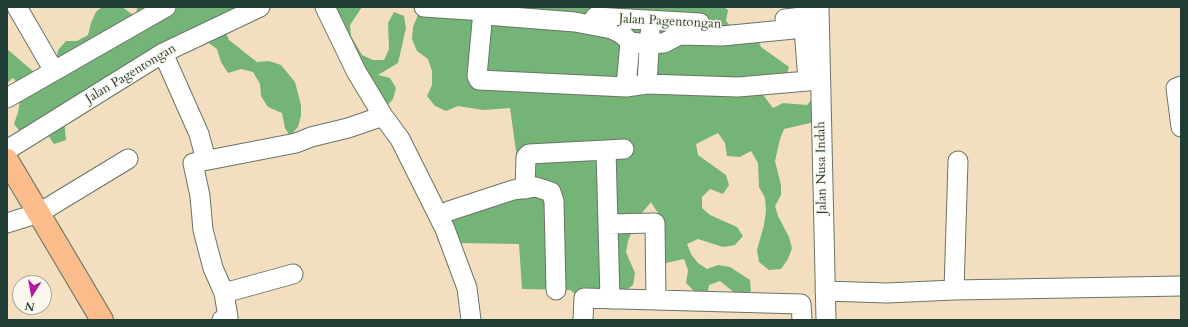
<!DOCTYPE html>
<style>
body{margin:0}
#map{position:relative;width:1188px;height:327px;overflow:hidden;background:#f3dec0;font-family:Cardo,serif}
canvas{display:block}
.frame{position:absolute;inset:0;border:8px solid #1f3d34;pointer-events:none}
.north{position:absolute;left:12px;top:275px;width:40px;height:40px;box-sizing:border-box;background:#fbf7ec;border:1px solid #a3ada2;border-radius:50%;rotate:191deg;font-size:11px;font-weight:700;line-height:16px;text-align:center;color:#1f3d34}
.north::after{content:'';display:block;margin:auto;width:14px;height:18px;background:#b5179e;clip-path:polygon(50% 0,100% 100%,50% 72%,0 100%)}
</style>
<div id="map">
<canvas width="1188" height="327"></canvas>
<div class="frame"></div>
<div class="north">N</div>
</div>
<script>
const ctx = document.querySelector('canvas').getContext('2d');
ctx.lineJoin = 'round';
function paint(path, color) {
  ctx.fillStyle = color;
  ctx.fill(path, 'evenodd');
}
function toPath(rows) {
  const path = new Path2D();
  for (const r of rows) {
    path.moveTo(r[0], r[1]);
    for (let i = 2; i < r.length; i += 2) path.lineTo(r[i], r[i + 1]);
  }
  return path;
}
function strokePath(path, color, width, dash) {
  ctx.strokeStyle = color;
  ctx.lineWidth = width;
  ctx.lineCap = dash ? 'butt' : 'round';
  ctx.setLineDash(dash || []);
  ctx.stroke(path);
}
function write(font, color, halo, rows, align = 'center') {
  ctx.font = font + ' Cardo,serif';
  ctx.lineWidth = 3;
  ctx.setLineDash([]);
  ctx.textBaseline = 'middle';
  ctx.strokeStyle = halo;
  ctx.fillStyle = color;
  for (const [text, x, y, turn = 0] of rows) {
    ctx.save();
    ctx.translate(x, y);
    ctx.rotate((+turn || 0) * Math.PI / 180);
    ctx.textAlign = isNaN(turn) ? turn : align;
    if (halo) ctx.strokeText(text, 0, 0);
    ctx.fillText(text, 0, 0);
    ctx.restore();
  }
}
paint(toPath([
 [102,7,122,7,136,17,137,7,247,7,225,30,229,40,248,55,257,62,269,61,281,65,295,82,301,105,301,116,298,127,290,136,285,128,282,113,268,107,261,96,260,84,253,72,241,69,228,73,221,62,217,49,206,41,64,118,66,140,54,144,47,134,22,134,14,124,18,112,22,88,13,78,7,83,7,49,35,73,45,61,56,63,58,50,66,41,77,41,88,35,91,23,96,12],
 [315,7,362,7,350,25,351,36,362,55,373,60,384,60,389,49,388,23,394,12,404,16,406,28,398,63,378,75,390,78,396,88,393,99,385,108],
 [425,7,724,7,728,10,726,21,733,29,756,35,761,47,789,67,786,78,760,91,773,108,783,103,807,105,815,96,820,118,810,123,784,129,780,139,775,161,781,185,781,195,775,206,778,216,789,237,792,248,788,259,781,269,769,270,759,262,757,250,764,225,766,211,765,198,759,187,758,163,751,151,740,157,727,156,725,143,718,133,696,144,698,155,726,175,729,185,723,194,710,189,702,197,702,208,710,215,737,227,743,236,735,245,723,247,698,239,687,244,691,254,698,263,707,269,718,265,730,267,750,280,751,291,741,298,720,281,709,285,707,296,695,292,686,283,688,270,684,259,661,264,658,213,651,202,637,219,628,241,626,252,635,273,633,285,624,292,599,290,574,293,570,290,522,289,519,244,458,243,448,221,520,179,510,108,483,110,458,106,446,111,435,106,427,96,432,85,432,71,428,59,417,51,412,39,413,27,418,15]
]), '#74b476');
const minor = toPath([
 [17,7,54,71],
 [325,7,356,71,383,116,400,139,445,229,467,288,471,320],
 [424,7,499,12],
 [819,7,826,320],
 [486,15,575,22,612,29,623,35,630,42,649,44,664,43,679,35,722,36,804,28,808,81,738,87,647,84,626,87,479,80,477,76,482,22,486,15],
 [595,17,700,23],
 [785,19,819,15],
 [163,53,199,134,206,160],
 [647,84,650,33],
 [1181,86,1176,88,1181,127],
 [626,87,630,42],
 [7,98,166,7],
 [7,150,163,53,260,7],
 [606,150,624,149],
 [525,189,526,157,529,154,606,150,610,299],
 [449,211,513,190,536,187,551,192,554,201,556,290],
 [7,223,39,213,128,159],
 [608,224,655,223,656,300],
 [954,290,958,161],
 [825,291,887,293,954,290,1181,286],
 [224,293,213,268,203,230,200,196,193,163,296,143,311,137,348,128,383,116],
 [222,320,228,317,224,293,293,274],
 [583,320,584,298,801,304,802,320]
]);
const major = toPath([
 [7,160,102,320]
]);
strokePath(minor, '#697565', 21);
strokePath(major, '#697565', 24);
strokePath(minor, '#fff', 19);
strokePath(major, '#fabc8b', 22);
write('13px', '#1f3d34', '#fbf7ec', [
 ["Jalan Pagentongan",670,22,3],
 ["Jalan Pagentongan",131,74,-31],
 ["Jalan Nusa Indah",822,168,-91]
]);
</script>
